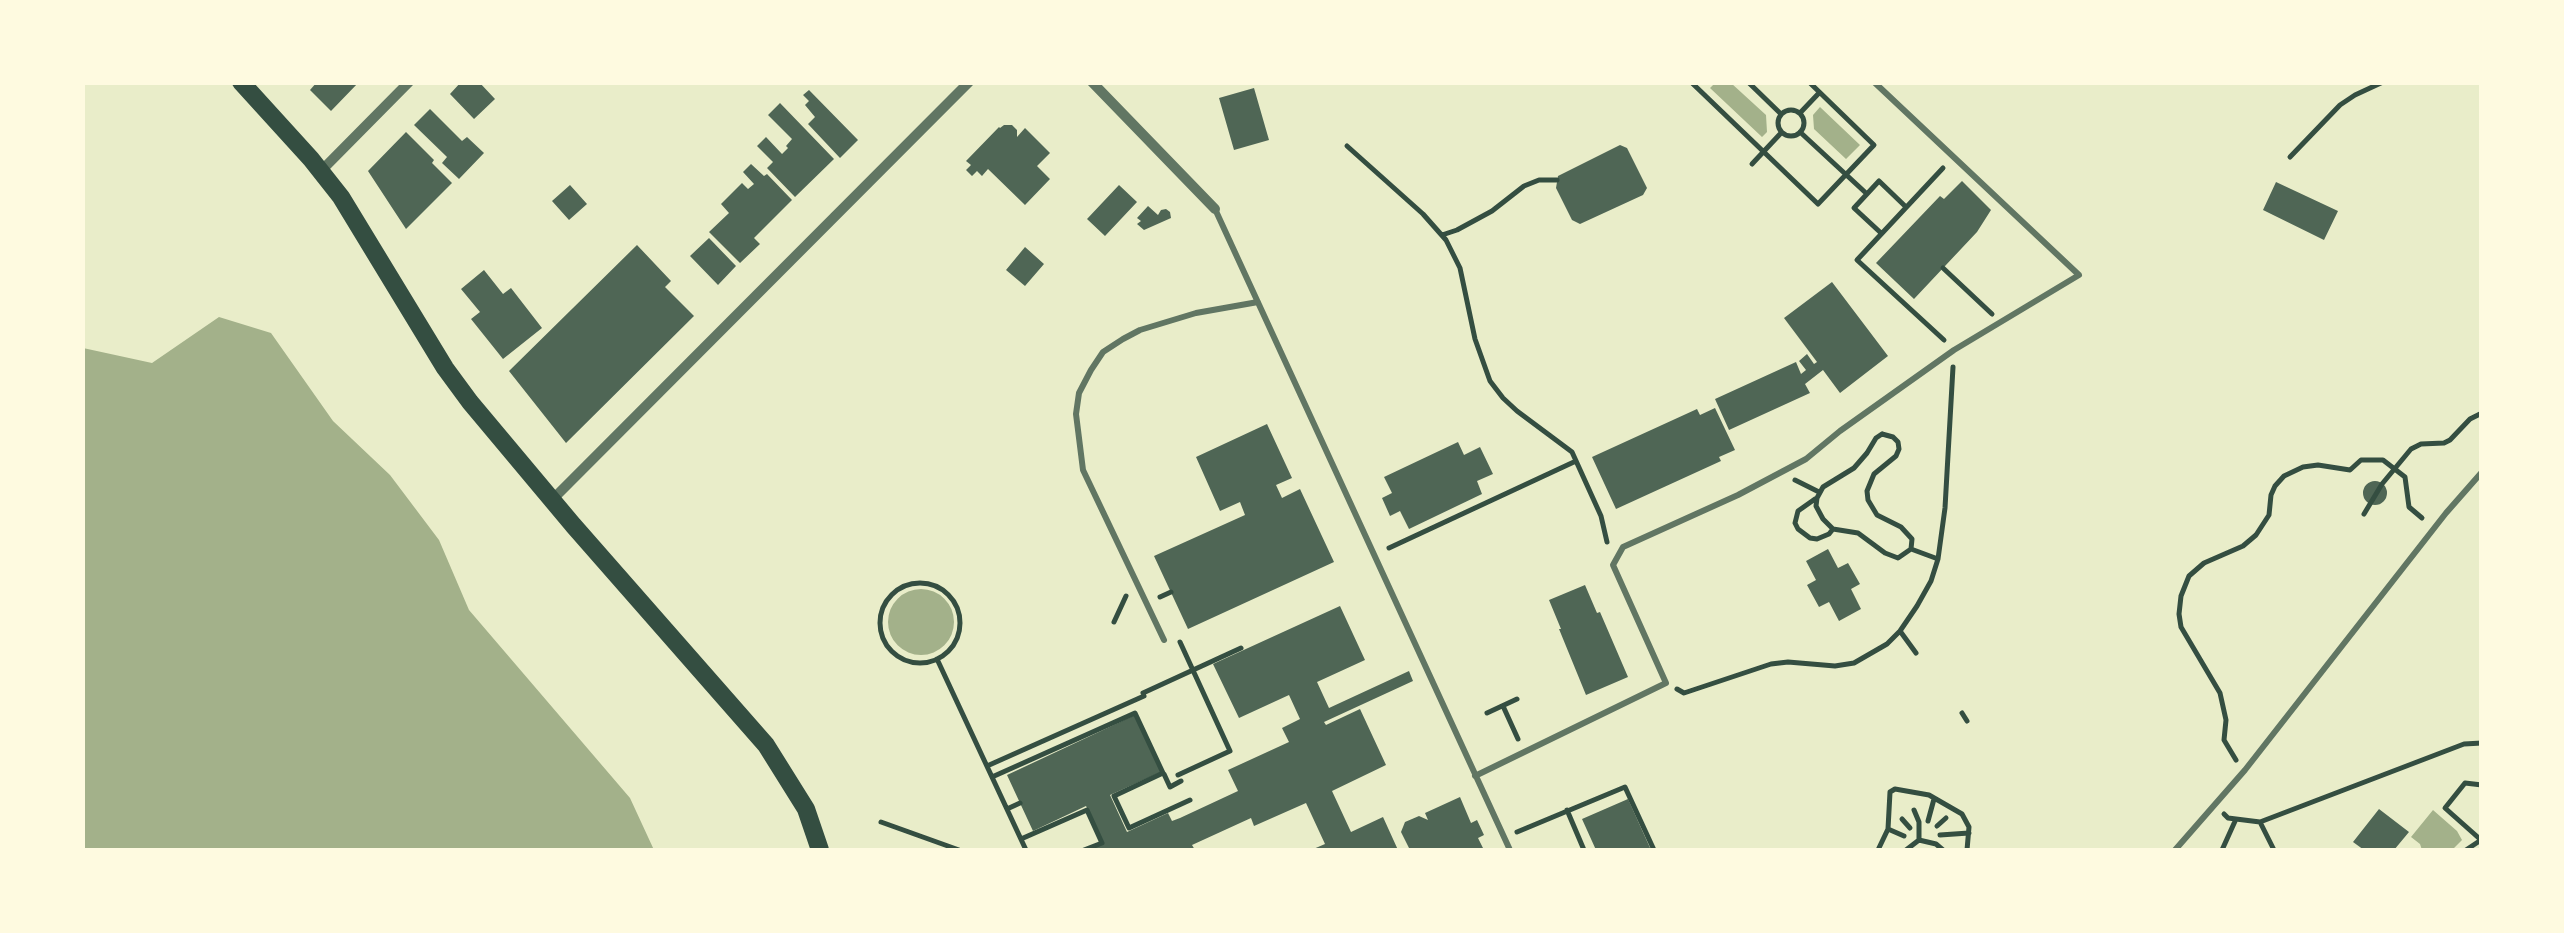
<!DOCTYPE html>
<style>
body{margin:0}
#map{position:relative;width:2564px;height:933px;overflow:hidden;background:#e9edc9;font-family:"Titillium Web",sans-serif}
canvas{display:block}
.frame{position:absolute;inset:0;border:85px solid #fefae0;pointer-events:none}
</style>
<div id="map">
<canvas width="2564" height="933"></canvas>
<div class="frame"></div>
</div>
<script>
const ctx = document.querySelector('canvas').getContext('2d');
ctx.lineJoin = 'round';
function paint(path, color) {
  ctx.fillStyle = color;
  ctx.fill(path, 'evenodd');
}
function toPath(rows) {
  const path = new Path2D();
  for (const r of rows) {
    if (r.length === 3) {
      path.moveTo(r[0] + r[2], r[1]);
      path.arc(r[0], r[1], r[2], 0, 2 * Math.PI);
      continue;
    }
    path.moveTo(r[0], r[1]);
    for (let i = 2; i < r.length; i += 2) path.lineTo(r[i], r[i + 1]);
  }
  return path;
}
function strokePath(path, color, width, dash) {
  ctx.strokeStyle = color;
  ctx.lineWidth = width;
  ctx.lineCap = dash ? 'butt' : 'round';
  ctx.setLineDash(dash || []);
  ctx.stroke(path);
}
paint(toPath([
 [1715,83,1731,83,1766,115,1767,132,1762,137,1710,88],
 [1820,107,1860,145,1846,159,1814,129,1813,115],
 [219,317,271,333,333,421,390,475,439,540,469,610,630,798,654,850,83,850,83,348,152,363],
 [921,622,33],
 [2433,810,2457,831,2462,840,2452,850,2422,850,2420,844,2411,837]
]), '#a3b18a');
paint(toPath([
 [317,82,359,82,331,111,310,90],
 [461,82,479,82,495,99,474,119,450,94],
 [1254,88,1269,140,1234,150,1219,98],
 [809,90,858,140,840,158,808,124,815,117,805,105,809,101,803,95],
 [780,103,834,159,795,197,767,168,773,162,757,146,766,137,782,154,788,148,786,146,792,139,768,115],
 [430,109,462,141,467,137,484,153,459,179,442,163,447,157,414,125],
 [1004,125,1012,125,1017,130,1017,137,1025,128,1050,153,1037,166,1050,179,1025,205,988,169,982,176,977,171,972,176,966,170,971,165,966,161,999,127,1000,128],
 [406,132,434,160,432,163,452,183,406,229,368,171],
 [1620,145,1627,148,1647,188,1643,195,1580,224,1572,220,1556,188,1558,176],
 [751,164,764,176,767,174,792,200,754,238,760,244,740,263,709,232,729,213,721,204,742,183,748,189,754,184,743,172],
 [1962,181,1991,210,1977,232,1914,299,1876,263,1940,196,1944,199],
 [2276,182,2338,211,2324,240,2263,210],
 [570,185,587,204,569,220,552,201],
 [1119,185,1137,202,1105,236,1087,219],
 [1148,206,1158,215,1161,210,1166,209,1170,212,1171,218,1144,230,1137,224,1141,221,1137,218],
 [709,238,736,266,718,285,690,256],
 [637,245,671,281,665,287,694,316,566,443,509,371],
 [1025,247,1044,264,1025,286,1006,270],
 [484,270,503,294,511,288,542,328,503,359,471,319,480,312,461,289],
 [1832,282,1888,356,1840,393,1823,370,1805,384,1810,393,1729,430,1715,399,1796,362,1801,374,1806,370,1799,361,1807,354,1814,364,1817,362,1784,318],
 [1715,408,1735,450,1719,457,1721,461,1616,509,1592,457,1697,409,1700,415],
 [1267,424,1292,478,1276,485,1282,498,1300,489,1334,562,1188,629,1154,556,1245,515,1240,502,1220,511,1196,457],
 [1458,442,1464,455,1480,447,1493,474,1477,481,1482,494,1409,529,1400,511,1390,516,1382,498,1392,493,1384,477],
 [2375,493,12],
 [1828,549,1838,568,1848,563,1860,584,1851,589,1861,609,1839,621,1829,602,1819,607,1807,585,1816,580,1806,561],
 [1585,585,1597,613,1600,612,1628,677,1586,695,1559,629,1561,629,1549,600],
 [1340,606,1365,660,1317,682,1329,708,1409,671,1413,681,1324,722,1326,725,1360,709,1386,765,1332,791,1351,832,1383,817,1398,850,1311,850,1325,844,1306,803,1254,826,1251,818,1192,845,1195,850,1087,850,1104,843,1086,806,1033,831,1007,775,1135,715,1161,772,1110,795,1127,832,1168,813,1172,821,1180,818,1238,791,1228,770,1289,742,1282,728,1300,719,1289,695,1239,718,1213,664],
 [1460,797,1471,823,1477,820,1484,835,1478,838,1484,850,1410,850,1401,832,1405,822,1419,816,1428,820,1425,813],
 [1628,799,1651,850,1596,850,1582,819],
 [2379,809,2409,832,2394,850,2364,850,2353,842]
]), '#4f6655');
strokePath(toPath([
 [1691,82,1818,204,1874,145,1809,82],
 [1748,82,1781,114],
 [1791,123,13],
 [1800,113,1819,93],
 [1800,132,1867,194],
 [1347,146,1423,214,1446,240,1460,268,1475,339,1490,381,1503,398,1517,411,1572,452,1601,516,1607,542],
 [2290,157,2340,105,2355,95,2383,82],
 [1752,164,1781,133],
 [1943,168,1857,260,1944,340],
 [1881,233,1854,208,1879,181,1906,207],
 [1442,235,1457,230,1492,211,1524,186,1539,180,1557,180],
 [1943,268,1992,314],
 [1882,434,1893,437,1898,442,1899,449,1896,456,1874,474,1867,491,1868,500,1877,515,1901,527,1912,539,1911,549,1898,558,1885,553,1858,533,1833,529,1823,519,1816,506,1817,498,1823,487,1854,468,1867,453,1876,438,1882,434],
 [1795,480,1819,492],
 [1815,499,1798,511,1795,523,1798,529,1810,538,1817,539,1829,534,1833,529],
 [2364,514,2382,484,2411,449,2421,444,2444,443,2450,440,2470,419,2482,413],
 [1389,548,1576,461],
 [1911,549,1938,559],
 [920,623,40],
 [1160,597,1171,592],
 [1114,622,1126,596],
 [1900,631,1916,653],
 [937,659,1026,850],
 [1677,689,1684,693,1771,664,1788,662,1835,666,1854,663,1887,644,1900,631,1917,606,1931,581,1938,559,1945,508,1953,367],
 [1143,693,1241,648],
 [1503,706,1518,739],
 [1487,713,1517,699],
 [1962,713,1967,721],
 [2236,760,2224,740,2226,720,2220,693,2181,627,2179,614,2181,596,2189,576,2204,563,2243,546,2256,535,2269,515,2271,495,2275,486,2284,476,2303,467,2318,465,2350,470,2361,460,2383,460,2405,477,2409,507,2422,518],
 [987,766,1144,696],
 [1164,774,1170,787,1181,781],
 [1178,775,1230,751,1180,642],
 [992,777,1135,713,1163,773,1114,796,1129,828,1190,800],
 [1007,809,1020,803],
 [1567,810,1584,850],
 [1914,810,1919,822,1919,840,1936,844,1943,850],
 [2224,814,2228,818,2260,822,2274,850],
 [1902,819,1910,828],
 [1928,821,1934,799],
 [881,822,959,850],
 [2260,822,2464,744,2482,743],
 [1937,826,1946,818],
 [1888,829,1904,836],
 [1517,832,1625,787,1654,850],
 [1940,835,1969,833],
 [1021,839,1087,810,1102,843,1084,850],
 [1878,850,1888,829,1890,792,1895,789,1929,795,1962,814,1969,827,1967,850],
 [1906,850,1919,840],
 [2222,850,2236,819],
 [2466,850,2481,840,2445,808,2465,783,2482,785]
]), '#344e41', 5);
strokePath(toPath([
 [1215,209,1510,850],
 [1164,640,1083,470,1076,414,1079,393,1091,370,1103,352,1123,339,1140,330,1196,313,1258,302],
 [1475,776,1666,683,1613,565,1623,547,1738,495,1806,459,1840,431,1954,350,2079,275,1874,82],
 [2175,850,2245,770,2446,513,2482,472]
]), '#617663', 6);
strokePath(toPath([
 [1092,82,1215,209],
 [321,171,409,82],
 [552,500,969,82]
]), '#617663', 10);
strokePath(toPath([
 [241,82,311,159,341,197,445,368,470,402,573,525,766,745,806,809,820,850]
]), '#344e41', 18);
</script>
